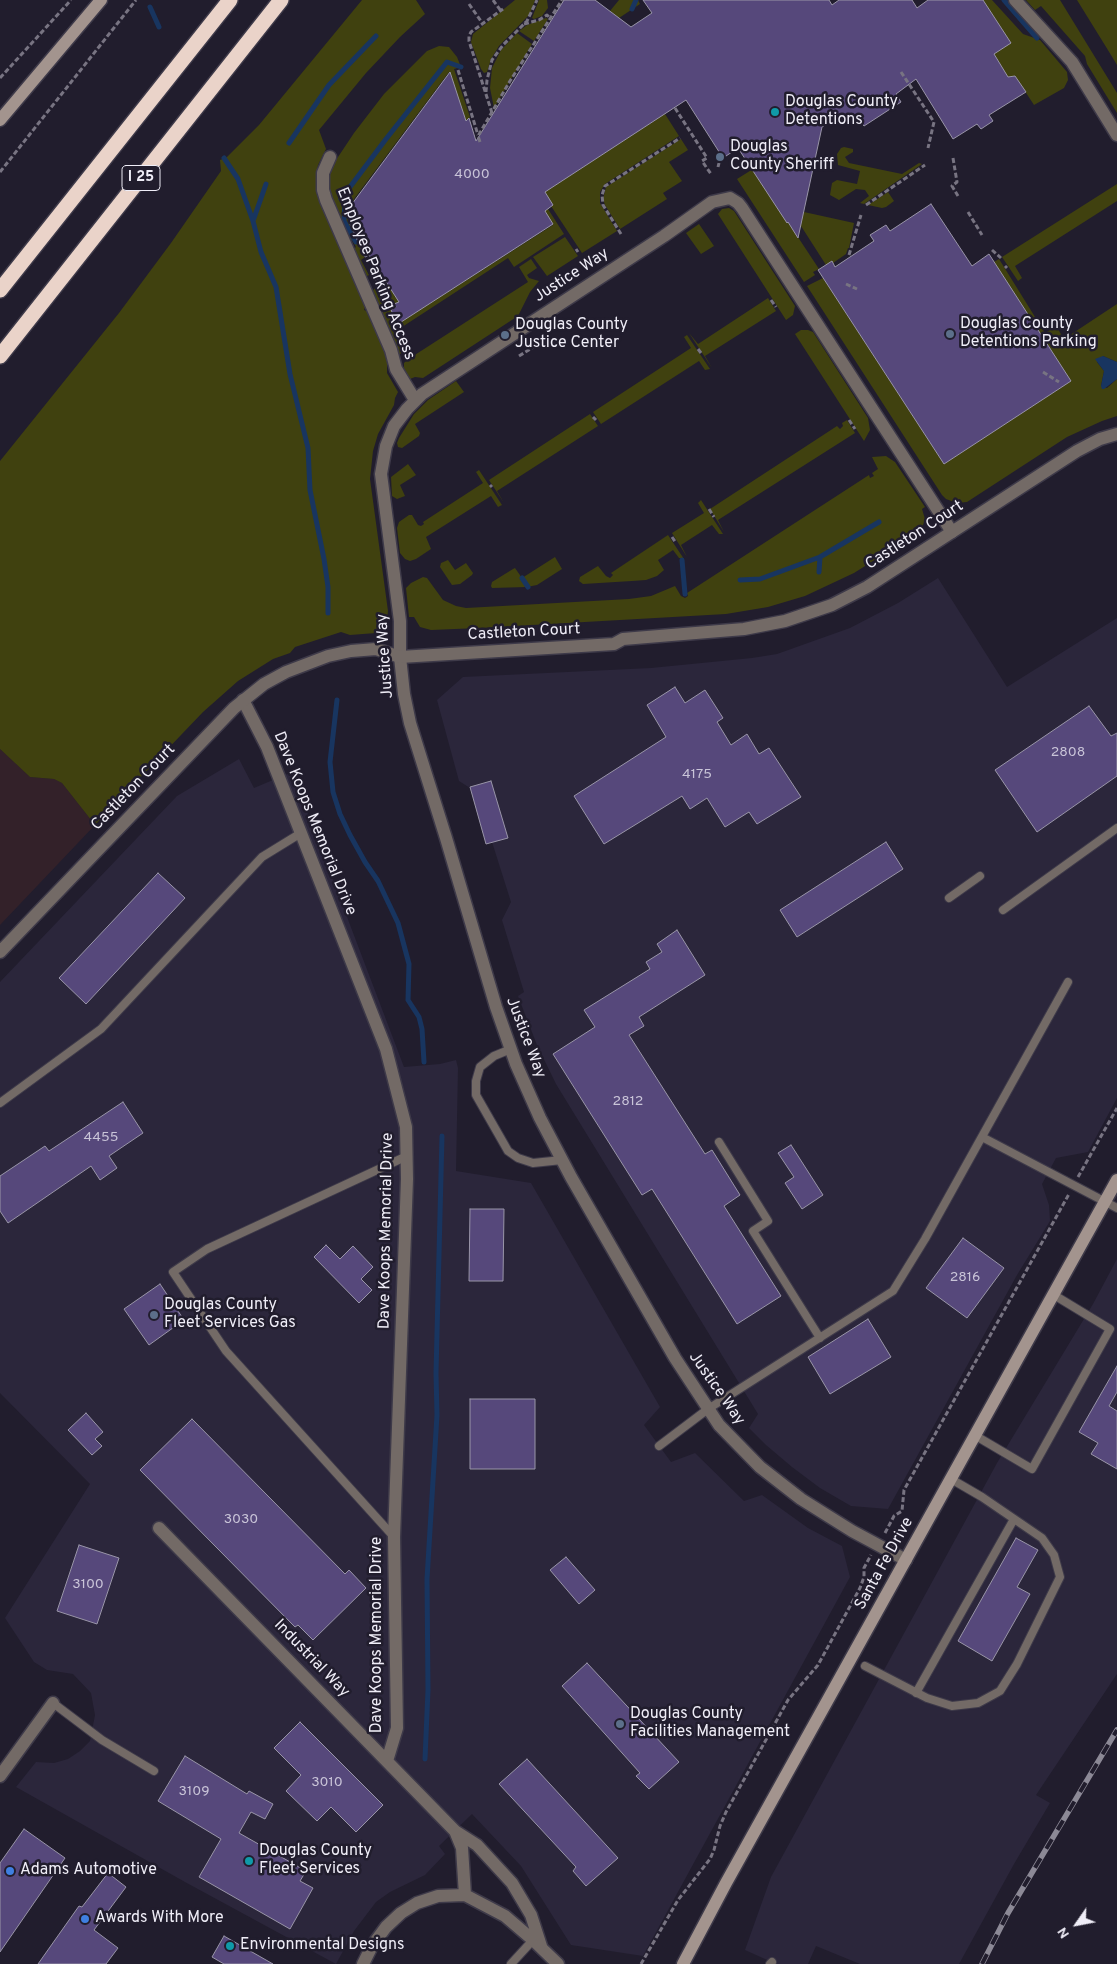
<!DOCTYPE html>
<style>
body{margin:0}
#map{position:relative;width:1117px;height:1964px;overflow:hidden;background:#211d2d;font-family:Overpass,sans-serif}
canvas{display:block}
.north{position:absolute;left:1052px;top:1899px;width:50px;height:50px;-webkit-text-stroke:4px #211d2d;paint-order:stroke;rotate:237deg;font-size:14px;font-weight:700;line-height:20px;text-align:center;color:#efedf7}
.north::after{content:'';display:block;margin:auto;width:18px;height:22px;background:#efedf7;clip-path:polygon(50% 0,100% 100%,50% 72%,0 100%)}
</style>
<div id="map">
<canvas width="1117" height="1964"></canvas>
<div class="north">N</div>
</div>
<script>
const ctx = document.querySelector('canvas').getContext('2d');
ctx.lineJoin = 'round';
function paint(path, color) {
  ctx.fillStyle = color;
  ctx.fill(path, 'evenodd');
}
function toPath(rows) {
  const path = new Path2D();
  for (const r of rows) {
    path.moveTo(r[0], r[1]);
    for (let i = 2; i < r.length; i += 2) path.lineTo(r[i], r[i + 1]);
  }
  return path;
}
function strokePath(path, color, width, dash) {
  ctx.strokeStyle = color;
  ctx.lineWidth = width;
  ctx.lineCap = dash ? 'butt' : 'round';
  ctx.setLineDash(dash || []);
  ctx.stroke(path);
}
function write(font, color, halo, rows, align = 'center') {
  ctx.font = font + ' Overpass,sans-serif';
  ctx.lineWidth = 5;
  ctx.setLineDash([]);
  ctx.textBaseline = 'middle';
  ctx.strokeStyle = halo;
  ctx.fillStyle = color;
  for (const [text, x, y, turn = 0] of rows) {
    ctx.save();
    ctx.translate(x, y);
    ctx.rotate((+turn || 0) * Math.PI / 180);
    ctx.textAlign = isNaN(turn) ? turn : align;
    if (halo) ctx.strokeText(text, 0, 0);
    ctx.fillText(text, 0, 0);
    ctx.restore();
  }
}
paint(toPath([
 [0,749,30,777,54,779,62,783,95,825,0,925]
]), '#332129');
paint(toPath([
 [938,578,1007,687,1117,618,1117,1098,1088,1152,1056,1158,1042,1184,1049,1205,1050,1221,1017,1275,888,1509,851,1506,820,1488,792,1467,766,1445,749,1428,758,1414,556,1084,537,1045,518,996,524,992,502,920,511,902,492,842,486,844,470,788,459,781,437,700,463,677,651,668,752,658,777,654,850,628,898,603],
 [239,759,254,788,292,772,404,1067,440,1064,456,1060,458,1068,456,1171,531,1183,660,1407,644,1425,671,1462,695,1453,744,1501,762,1495,808,1528,842,1546,850,1577,643,1956,571,1945,521,1866,472,1814,439,1846,445,1854,425,1875,390,1892,376,1902,354,1931,336,1964,185,1882,16,1787,36,1762,54,1763,68,1759,80,1751,90,1741,95,1715,91,1693,73,1674,47,1670,34,1662,5,1618,90,1484,0,1393,0,982,177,796],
 [1117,1259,1117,1674,1036,1795,1050,1803,1014,1864,959,1964,860,1964,816,1946,808,1964,776,1964,745,1950,771,1877,997,1463,1093,1304]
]), '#2b263b');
paint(toPath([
 [362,0,416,0,425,14,400,37,366,73,319,130,326,149,318,165,317,172,317,180,366,305,364,310,369,312,387,354,387,373,398,392,395,398,394,405,378,434,373,451,370,479,388,611,387,620,382,629,376,633,350,635,341,632,295,647,290,653,273,659,238,681,203,712,95,825,62,783,54,779,30,777,0,749,0,461,119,313,171,243,221,171,220,160,227,157,259,125],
 [515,0,535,0,530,14,499,46,491,59,487,72,484,73,481,69,471,42,473,34],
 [539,0,547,0,548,8,542,16,534,19,532,18],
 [619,0,638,0,640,4,619,18,610,11],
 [983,0,992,0,1023,34,1040,40,1067,72,1068,80,1064,88,1034,105,1015,76,1007,78,998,65,1000,63,994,54,1010,43],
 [1026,0,1060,0,1117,93,1117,113,1087,64,1085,56,1041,6,1035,10],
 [1077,0,1117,0,1117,65,1111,55],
 [546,18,548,19,534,41,519,31,527,25],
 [517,33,532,44,494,108,490,88,492,68,501,50],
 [439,46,449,47,457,57,461,67,454,69,470,117,466,121,449,72,354,199,348,215,349,222,365,257,361,260,369,275,363,278,352,250,356,247,352,240,348,242,328,190,328,172,354,133,384,94,427,51],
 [665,114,679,136,605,184,600,192,600,203,617,231,582,253,551,206,553,205,545,192],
 [681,139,688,150,669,162,682,181,663,193,667,199,620,229,605,205,603,199,606,187],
 [844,147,853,149,853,152,845,157,849,163,902,174,919,163,922,164,864,204,860,203,869,196,865,190,856,189,839,200,830,195,832,183,837,180,857,184,860,171,838,165,837,154,841,148],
 [753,169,819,269,813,272,815,275,804,282,737,179],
 [1117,184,1117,201,1015,266,1022,278,1018,281,1002,257],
 [888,192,894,201,886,207,882,208,868,205],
 [729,208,734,211,795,306,793,315,786,320,718,214,722,209],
 [548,209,564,234,514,267,508,258,399,329,410,347,400,354,397,354,372,292,374,289,386,282,399,302,395,304,396,307,391,311,398,324,553,225,544,211],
 [804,212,854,223,849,248,848,248,846,254,833,263,826,265,801,226,802,218,800,214],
 [699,224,714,246,701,254,686,233],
 [565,237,578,256,547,276,533,257],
 [531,259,537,268,527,275,529,278,539,281,530,292,518,316,423,378,415,377,410,379,408,377,404,368,404,363,407,360,528,282,519,267],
 [999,259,1045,333,1056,326,1064,339,1117,304,1117,362,1103,356,1097,362,1104,371,1101,386,1107,388,1117,379,1117,416,1102,421,1067,437,967,502,957,503,946,499,942,495,807,286,823,278,944,464,1071,381,994,262],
 [768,298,776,311,705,356,712,368,689,333,698,344],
 [801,330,808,330,813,332,868,418,870,430,864,441,795,334],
 [687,335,710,369,705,370,699,361,601,424,593,412,691,348,684,337],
 [456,381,464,392,415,424,420,433,419,436,402,448,398,447,397,443,399,438,414,414,428,400],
 [590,414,598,426,497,491,504,503,489,480],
 [847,420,855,433,718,520,724,532,710,509,837,426,840,429,843,426,842,423],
 [886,456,895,462,925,507,922,509,925,519,922,528,916,534,854,573,805,596,768,607,726,614,479,628,431,630,420,627,414,617,409,617,406,588,411,583,423,577,427,578,443,600,456,606,466,608,629,599,651,596,675,586,681,596,685,598,688,596,687,593,869,475,870,478,874,476,872,473,878,469,872,457],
 [408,464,416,475,400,485,405,496,397,499,392,496,391,477],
 [479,470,502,505,498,507,491,496,426,537,431,549,416,559,410,561,405,559,400,553,397,528,399,522,409,515,412,515,418,525,421,526,424,524,423,522,483,483,476,472],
 [701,500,723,534,719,534,712,525,681,545,687,557,672,533,704,513,698,503],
 [668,535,684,559,679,558,673,550,658,560,664,570,657,576,646,580,632,581,583,584,579,581,580,577,598,566,606,576,610,578,613,575,611,573],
 [555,557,562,569,537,585,527,587,492,588,491,586,492,582,513,569,515,568,522,578],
 [448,560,455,570,466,563,473,573,472,575,460,584,452,585,440,567,441,563]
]), '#40410f');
paint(toPath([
 [1103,356,1117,362,1117,379,1104,389,1102,389,1101,386,1104,371,1095,359]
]), '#183560');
strokePath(toPath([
 [1004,0,1037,38],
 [150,7,159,27],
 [632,9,636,0],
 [289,143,329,85,376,36],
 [224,158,238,179,253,221,261,252,276,287,290,374,308,448,310,490,324,559,328,587,328,613],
 [342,198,345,199,344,221,356,242],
 [341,199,386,139,447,62,461,67],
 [253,221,266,184],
 [682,560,685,594],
 [819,572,820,557,879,522],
 [522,578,528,587],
 [740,580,760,579,820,557],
 [337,700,330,762,333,792,340,814,350,835,365,862,378,881,398,923,409,964,408,1000,419,1017,422,1029,424,1062],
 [425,1759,428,1690,427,1579,437,1415,436,1373,442,1136]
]), '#183560', 5);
const building = toPath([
 [564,0,595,0,631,27,652,13,643,0,829,0,832,5,839,0,912,0,917,8,928,0,983,0,1011,43,994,54,1008,77,1015,76,1026,92,989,115,993,121,981,129,977,124,953,139,916,79,896,94,901,102,864,126,857,117,849,122,843,114,822,127,798,238,788,222,787,223,738,148,723,158,686,100,545,192,553,205,545,211,553,224,398,324,391,310,396,307,394,304,399,302,369,255,365,257,349,222,349,208,450,72,466,121,469,118,476,141,564,0],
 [931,204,972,266,989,254,1071,381,944,464,818,270,832,261,835,267,874,241,870,235,886,225,890,231,931,204],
 [675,687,685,703,705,690,723,718,717,722,731,745,747,734,759,754,769,748,801,797,757,824,749,812,725,827,707,798,690,809,682,796,604,844,574,796,666,737,647,705,675,687],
 [1089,706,1111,736,1117,733,1117,776,1037,832,995,770,1089,706],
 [491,781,508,838,486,844,470,787,491,781],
 [886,842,903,869,797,937,780,910,886,842],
 [158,873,185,898,86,1004,59,978,158,873],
 [677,930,705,975,639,1017,644,1026,629,1035,705,1154,712,1150,740,1195,724,1206,781,1296,737,1324,652,1189,642,1195,553,1054,595,1027,584,1010,650,969,646,962,662,952,657,944,677,930],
 [123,1102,143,1133,109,1156,117,1168,100,1180,91,1166,8,1223,0,1211,0,1176,45,1146,49,1151,123,1102],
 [791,1145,823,1195,802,1209,785,1183,794,1177,778,1153,791,1145],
 [470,1209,504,1209,503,1281,469,1281,470,1209],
 [963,1238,1004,1268,967,1318,926,1288,963,1238],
 [326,1245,340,1259,353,1246,373,1267,361,1279,372,1290,359,1303,314,1257,326,1245],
 [160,1284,184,1320,149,1345,124,1309,160,1284],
 [868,1319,891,1357,830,1394,808,1357,868,1319],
 [1117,1366,1117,1392,1109,1406,1117,1411,1117,1469,1091,1454,1098,1443,1079,1432,1117,1366],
 [470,1399,535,1399,535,1469,470,1469,470,1399],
 [86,1413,103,1432,95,1439,102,1446,92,1455,68,1430,86,1413],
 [192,1419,345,1574,349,1570,366,1588,313,1640,298,1625,295,1627,140,1470,192,1419],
 [1016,1538,1038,1550,1017,1587,1030,1594,992,1661,958,1641,1016,1538],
 [79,1545,119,1558,97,1624,57,1611,79,1545],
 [566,1557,595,1590,579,1604,550,1570,566,1557],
 [587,1663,679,1762,649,1789,636,1776,640,1773,562,1686,587,1663],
 [300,1722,383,1805,356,1832,331,1807,317,1821,286,1791,301,1775,274,1748,300,1722],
 [185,1756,247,1794,249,1791,273,1804,265,1819,251,1812,239,1833,306,1871,300,1881,313,1888,290,1929,199,1877,221,1839,158,1801,185,1756],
 [527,1759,618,1858,586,1886,573,1871,576,1867,499,1784,527,1759],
 [24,1829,65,1858,0,1952,0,1863,24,1829],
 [108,1873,126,1887,94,1930,118,1948,106,1964,38,1964,79,1906,82,1907,108,1873],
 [224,1936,273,1964,224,1964,212,1957,224,1936]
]);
paint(building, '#56487b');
strokePath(building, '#9995a8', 1);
const service = toPath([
 [949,898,980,876],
 [1003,910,1117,828],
 [511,1049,494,1056,480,1067,476,1081,476,1095,508,1151,518,1158,533,1163,562,1160],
 [0,1103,101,1029,262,857,301,833],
 [982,1137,1117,1208],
 [719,1142,768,1221,753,1231,820,1338],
 [976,1436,1032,1469,1110,1329,1054,1295],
 [659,1446,708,1409,893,1291,925,1239,1068,982],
 [394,1537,226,1351,173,1272,207,1249,407,1156],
 [865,1666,927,1698,952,1706,978,1703,1000,1691,1017,1664,1060,1577,1054,1555,1042,1538,982,1497,951,1479],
 [916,1693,1014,1519],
 [53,1703,102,1740,154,1771],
 [511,1964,533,1940],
 [770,1964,772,1962]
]);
const minor = toPath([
 [1015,0,1072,62,1117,135],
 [330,157,323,173,323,190,326,200,391,350,396,369,415,400],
 [243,700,267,747,386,1049,406,1127,407,1179,394,1537,397,1728,387,1761],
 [159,1528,455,1831,462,1848,465,1895],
 [906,1560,852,1531,801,1499,760,1467,719,1425,675,1358,571,1177,540,1118,516,1064,496,1007,446,838,410,723,404,694,400,657,400,621,381,474,386,446,394,426,407,409,422,394,664,236,712,202,730,198,738,203,742,208,952,532],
 [0,1776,53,1703],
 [455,1831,477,1845,512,1883,531,1915,541,1946],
 [363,1964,372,1946,386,1927,401,1913,417,1903,438,1896,465,1895,505,1916,533,1940,558,1964]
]);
const tertiary = toPath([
 [0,952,234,708,264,684,286,672,328,656,351,651,376,649,400,657,614,644,623,639,744,629,785,621,832,605,867,587,1077,451,1100,439,1117,434]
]);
const secondary = toPath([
 [0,120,101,0],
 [683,1964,726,1883,1117,1180]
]);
const motorway = toPath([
 [0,290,230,0],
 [0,356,281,0]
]);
strokePath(service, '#3e3a49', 10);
strokePath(minor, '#3e3a49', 15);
strokePath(tertiary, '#3e3a49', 15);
strokePath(secondary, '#3e3a49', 15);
strokePath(motorway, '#3e3a49', 18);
strokePath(toPath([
 [493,0,501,11],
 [469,4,483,24],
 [524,24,539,20,547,15,550,18],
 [458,70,478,135],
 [901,72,934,122,928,148],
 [0,78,71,0],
 [486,92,487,80,492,60,503,45,527,21,537,0],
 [675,108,707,158,702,161,711,174],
 [492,113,469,41,469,36,471,32,503,9],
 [480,142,478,136,510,81,562,0],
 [953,158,957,182,952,186,958,196],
 [718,167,719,163],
 [0,172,136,0],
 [866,205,925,165],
 [968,212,982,235],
 [621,234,603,205,602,195,605,186,680,138],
 [576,249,578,252],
 [992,250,1001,258],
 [849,255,861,215],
 [1005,266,1007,268],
 [375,282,383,277],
 [846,284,857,289],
 [771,300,776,307],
 [698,349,701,353],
 [519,356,540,343],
 [1043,372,1059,382],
 [593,417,596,420],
 [849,420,855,429],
 [490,485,492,487],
 [709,509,714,517],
 [672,537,676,543],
 [1078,1177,1117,1108],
 [885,1533,894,1516,902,1511,904,1490,1069,1194],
 [641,1964,678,1900,710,1859,714,1850,720,1826,726,1812,788,1700,818,1665,860,1588,864,1577,864,1568,871,1555]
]), '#787482', 3, [5, 2.5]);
strokePath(service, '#736a66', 8);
strokePath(minor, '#736a66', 12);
strokePath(tertiary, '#736a66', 12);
strokePath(secondary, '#a3948e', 12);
strokePath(motorway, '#ead3c9', 15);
const rail = toPath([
 [982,1964,1008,1913,1117,1730]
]);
strokePath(rail, '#8c8996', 5.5);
strokePath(rail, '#211d2d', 4, [11]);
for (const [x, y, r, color] of [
 [775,112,5,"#0f9aa8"],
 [720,157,5,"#5c6f8a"],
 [950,334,5,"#5c6f8a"],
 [505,335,5,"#5c6f8a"],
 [154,1315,5,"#5c6f8a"],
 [620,1724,5,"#5c6f8a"],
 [249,1861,5,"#0f9aa8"],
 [10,1871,5,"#3f7fe0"],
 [85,1919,5,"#3f7fe0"],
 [230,1946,5,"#0f9aa8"]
]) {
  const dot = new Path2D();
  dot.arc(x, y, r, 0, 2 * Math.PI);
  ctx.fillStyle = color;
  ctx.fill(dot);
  strokePath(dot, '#211d2d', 2);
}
write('14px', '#c9c4d8', null, [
 ["4000",472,175],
 ["2808",1068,753],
 ["4175",697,775],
 ["2812",628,1102],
 ["4455",101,1138],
 ["2816",965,1278],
 ["3030",241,1520],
 ["3100",88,1585],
 ["3010",327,1783],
 ["3109",194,1792]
]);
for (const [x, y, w] of [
 [141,178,38]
]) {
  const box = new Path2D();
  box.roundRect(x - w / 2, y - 12.5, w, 25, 4);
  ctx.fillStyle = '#211d2d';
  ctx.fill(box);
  strokePath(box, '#efedf7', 1);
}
write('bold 15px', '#efedf7', null, [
 ["I 25",141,178]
]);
write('16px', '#efedf7', '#211d2d', [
 ["Douglas County",785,103],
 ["Detentions",785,121],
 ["Douglas",730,148],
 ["County Sheriff",730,166],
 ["Douglas County",960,325],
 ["Detentions Parking",960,343],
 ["Douglas County",515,326],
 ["Justice Center",515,344],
 ["Douglas County",164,1306],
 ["Fleet Services Gas",164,1324],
 ["Douglas County",630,1715],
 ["Facilities Management",630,1733],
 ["Douglas County",259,1852],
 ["Fleet Services",259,1870],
 ["Adams Automotive",20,1871],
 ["Awards With More",95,1919],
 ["Environmental Designs",240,1946]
], 'left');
write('16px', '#efedf7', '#211d2d', [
 ["Employee Parking Access",375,274,68],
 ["Justice Way",572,276,-33],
 ["Castleton Court",915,536,-33],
 ["Castleton Court",524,633,-3],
 ["Justice Way",386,656,-94],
 ["Castleton Court",134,788,-46],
 ["Dave Koops Memorial Drive",314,824,68],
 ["Justice Way",525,1038,69],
 ["Dave Koops Memorial Drive",387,1231,-89],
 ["Justice Way",716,1389,55],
 ["Santa Fe Drive",885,1564,-61],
 ["Dave Koops Memorial Drive",378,1635,-90],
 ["Industrial Way",311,1659,46]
]);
</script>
